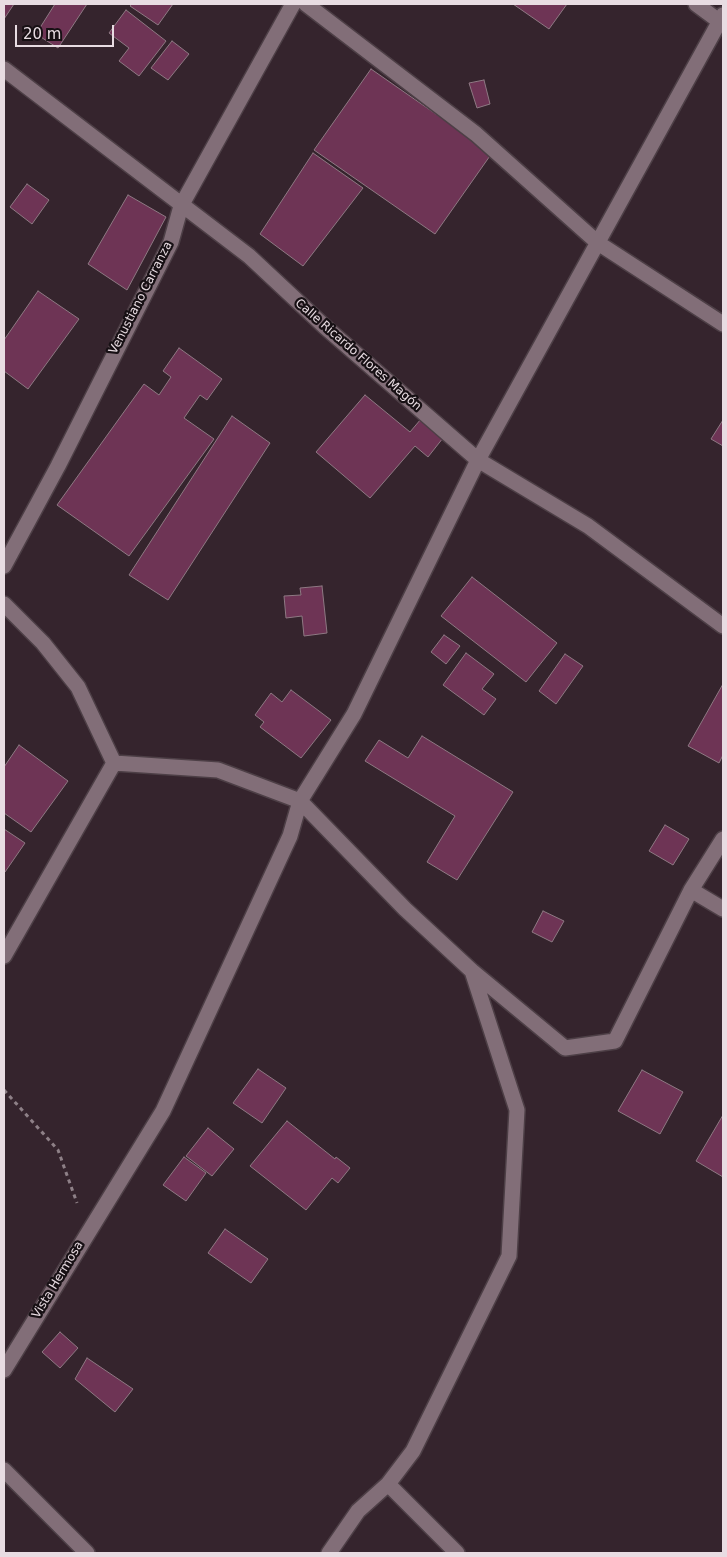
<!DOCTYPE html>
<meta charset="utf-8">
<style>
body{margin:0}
#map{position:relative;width:727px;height:1557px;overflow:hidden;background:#35242d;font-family:"DejaVu Sans",sans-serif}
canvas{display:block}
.frame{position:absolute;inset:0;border:5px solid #e8dce2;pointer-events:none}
.scale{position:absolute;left:15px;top:25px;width:99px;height:22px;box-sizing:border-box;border:2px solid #e8dce2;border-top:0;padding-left:6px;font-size:15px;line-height:18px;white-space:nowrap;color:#e8dce2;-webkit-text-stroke:4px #171014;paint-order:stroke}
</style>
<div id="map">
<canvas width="727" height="1557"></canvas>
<div class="frame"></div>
<div class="scale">20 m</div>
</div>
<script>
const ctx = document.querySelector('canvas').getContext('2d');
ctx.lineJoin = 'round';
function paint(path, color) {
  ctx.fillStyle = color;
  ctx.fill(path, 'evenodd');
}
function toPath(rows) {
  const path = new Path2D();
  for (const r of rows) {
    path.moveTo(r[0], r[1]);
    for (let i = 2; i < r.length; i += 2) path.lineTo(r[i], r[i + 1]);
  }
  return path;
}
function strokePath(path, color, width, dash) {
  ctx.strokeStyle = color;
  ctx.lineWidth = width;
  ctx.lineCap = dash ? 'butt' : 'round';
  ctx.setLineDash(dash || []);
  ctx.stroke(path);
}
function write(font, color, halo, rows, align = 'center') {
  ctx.font = font + ' "DejaVu Sans",sans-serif';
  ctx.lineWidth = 4.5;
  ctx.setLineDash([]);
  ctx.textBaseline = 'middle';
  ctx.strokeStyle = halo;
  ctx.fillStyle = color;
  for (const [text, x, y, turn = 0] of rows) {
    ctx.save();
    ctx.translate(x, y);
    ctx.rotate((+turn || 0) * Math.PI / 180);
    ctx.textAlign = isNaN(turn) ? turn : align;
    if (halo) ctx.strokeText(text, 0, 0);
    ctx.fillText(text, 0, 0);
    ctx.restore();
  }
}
const building = toPath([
 [4,4,14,4,4,19,4,4],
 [55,4,87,4,58,48,36,34,55,4],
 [132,4,173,4,158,25,130,6,132,4],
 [513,4,567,4,549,29,513,4],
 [126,10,166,41,139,76,119,61,129,48,109,33,126,10],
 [172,41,189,54,168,80,151,68,172,41],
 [371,69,492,153,435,234,314,150,371,69],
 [484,80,490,104,477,108,469,83,484,80],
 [313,153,363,188,303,266,260,234,313,153],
 [27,184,49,200,32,224,10,207,27,184],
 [128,195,166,217,127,290,88,264,128,195],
 [38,291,79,319,28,389,4,371,4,340,38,291],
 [179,348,222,379,207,400,200,395,184,418,214,439,129,556,57,505,144,384,159,395,171,377,163,371,179,348],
 [365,395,410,432,421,419,443,438,428,457,415,446,370,498,316,452,365,395],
 [232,416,270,443,168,600,129,575,232,416],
 [723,420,723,446,711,439,723,420],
 [472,577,557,643,526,682,441,616,472,577],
 [322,586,327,633,304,636,302,616,286,618,284,596,301,595,300,588,322,586],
 [444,635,460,646,446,664,431,652,444,635],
 [466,653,494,674,482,689,496,699,484,715,443,685,466,653],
 [565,654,583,666,556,704,539,691,565,654],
 [723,684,723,755,719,763,688,746,723,684],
 [291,690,331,720,301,758,260,727,264,722,255,715,271,693,282,702,291,690],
 [422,736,513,792,457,880,427,862,455,816,365,761,379,740,408,758,422,736],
 [19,745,68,781,31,832,4,813,4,767,19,745],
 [665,825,689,839,673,865,649,851,665,825],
 [4,829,25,843,5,872,4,871,4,829],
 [543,911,564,921,552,942,532,932,543,911],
 [258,1069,286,1088,262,1123,233,1103,258,1069],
 [642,1070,683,1092,660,1134,618,1111,642,1070],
 [723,1115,723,1177,696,1161,723,1115],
 [287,1121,335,1159,336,1157,350,1168,338,1183,332,1178,306,1210,250,1166,287,1121],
 [208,1128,234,1149,212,1176,186,1156,208,1128],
 [184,1157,206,1173,186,1201,163,1185,184,1157],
 [225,1229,268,1259,251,1283,208,1253,225,1229],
 [60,1332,78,1348,60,1368,42,1352,60,1332],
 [87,1358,133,1389,115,1412,75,1379,87,1358]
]);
paint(building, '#6e3455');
strokePath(building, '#8e7983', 1);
const street = toPath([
 [306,4,476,134,598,243,723,324],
 [696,4,723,24],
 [4,69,249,256,324,326,478,460,588,526,723,626],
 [4,566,58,466,171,242,181,206,293,4],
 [4,604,43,643,78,687,114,763,218,770,300,801,405,909,472,971,565,1048,615,1041,691,890,723,839],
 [691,890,723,909],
 [4,956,114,763],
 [4,1370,163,1111,290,836,300,801,354,714,478,460,723,15],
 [4,1470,87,1553],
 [388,1484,457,1553],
 [329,1553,358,1511,388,1484,413,1451,509,1256,517,1110,472,971]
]);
strokePath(street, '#4d3f46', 18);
strokePath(toPath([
 [4,1090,58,1150,77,1203]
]), '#8e8087', 3, [4, 4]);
strokePath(street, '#826e78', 15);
write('12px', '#e8dce2', '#171014', [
 ["Venustiano Carranza",141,298,-63],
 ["Calle Ricardo Flores Magón",358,355,41],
 ["Vista Hermosa",58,1280,-59]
]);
</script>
